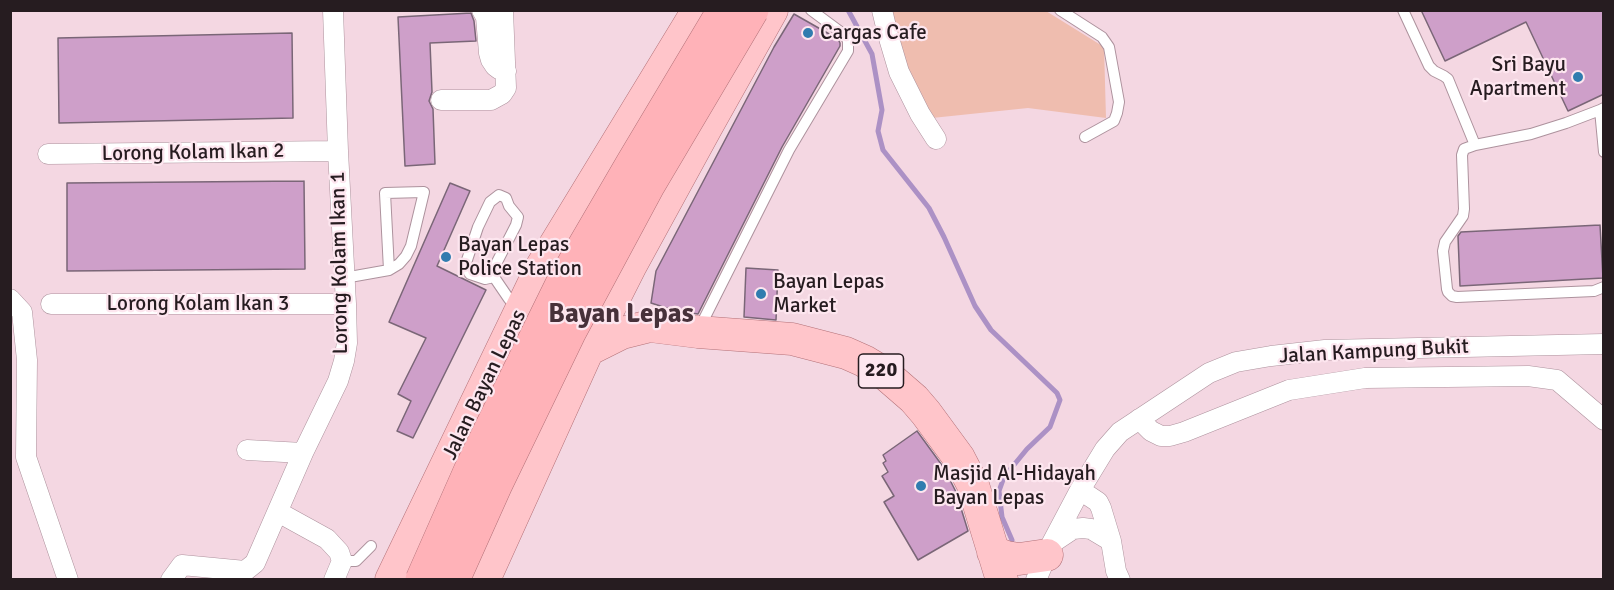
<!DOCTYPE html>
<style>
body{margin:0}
#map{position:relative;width:1614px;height:590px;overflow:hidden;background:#f4d7e2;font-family:Signika,sans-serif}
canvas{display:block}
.frame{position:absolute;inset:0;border:12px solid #261c20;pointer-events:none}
</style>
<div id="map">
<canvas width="1614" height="590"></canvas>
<div class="frame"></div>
</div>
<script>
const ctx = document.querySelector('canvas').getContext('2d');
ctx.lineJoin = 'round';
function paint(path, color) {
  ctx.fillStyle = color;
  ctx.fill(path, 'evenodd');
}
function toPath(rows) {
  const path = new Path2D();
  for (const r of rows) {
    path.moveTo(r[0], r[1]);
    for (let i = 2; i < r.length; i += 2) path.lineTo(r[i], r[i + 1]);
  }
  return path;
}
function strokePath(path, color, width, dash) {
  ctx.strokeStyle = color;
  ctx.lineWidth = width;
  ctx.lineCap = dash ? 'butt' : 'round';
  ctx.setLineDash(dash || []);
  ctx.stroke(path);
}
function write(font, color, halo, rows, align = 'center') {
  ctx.font = font + ' Signika,sans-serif';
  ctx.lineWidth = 4.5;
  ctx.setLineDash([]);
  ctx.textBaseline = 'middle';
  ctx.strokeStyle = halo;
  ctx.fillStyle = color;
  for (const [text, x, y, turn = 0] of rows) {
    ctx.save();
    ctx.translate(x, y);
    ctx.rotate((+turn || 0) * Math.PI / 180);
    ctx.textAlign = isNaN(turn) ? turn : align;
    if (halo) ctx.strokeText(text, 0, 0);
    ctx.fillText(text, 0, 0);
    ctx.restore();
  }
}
paint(toPath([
 [889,11,1046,11,1104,47,1106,118,1028,108,932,118,917,98]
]), '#efbdaf');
strokePath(toPath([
 [848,10,872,54,882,110,878,131,883,150,929,208,944,237,975,306,991,330,1057,393,1060,400,1050,427,1027,449,1004,477,999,491,1002,517,1012,540]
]), '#ac91c5', 5);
const building = toPath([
 [1421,10,1604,10,1604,94,1568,111,1526,22,1445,61,1421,10],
 [471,13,474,21,476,41,430,43,432,92,429,101,433,109,435,164,405,166,398,17,471,13],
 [794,14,838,39,840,43,840,46,782,147,698,314,676,311,651,303,656,271,774,47,794,14],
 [292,33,293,118,59,123,58,38,292,33],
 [304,181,305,269,67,271,67,183,304,181],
 [450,183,470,191,437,266,486,290,413,438,397,431,411,401,398,394,426,338,389,322,450,183],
 [1600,225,1603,278,1460,286,1458,236,1461,232,1600,225],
 [746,268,778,270,776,320,744,317,746,268],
 [917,431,944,468,956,492,968,531,918,560,884,502,894,496,882,476,888,472,883,463,886,461,883,455,917,431]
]);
paint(building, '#ce9fc9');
strokePath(building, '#7a6677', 1.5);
const service = toPath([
 [1060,10,1102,37,1109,47,1119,102,1117,113,1114,121,1085,137],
 [1403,10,1429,66,1434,71,1444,76,1448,79,1475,145],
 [1604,108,1600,110,1604,152],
 [1600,110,1566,123,1531,134,1475,145,1464,149,1462,155,1464,209,1463,216,1445,242,1443,251,1447,289,1448,292,1452,296,1457,297,1594,291,1604,287],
 [494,277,485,279,470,274,465,266,478,227,490,202,499,195,506,198,509,206,518,217,516,225,496,264,494,277,509,299,520,305],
 [344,278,389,270,399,264,406,256,411,246,424,192,385,193,389,270],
 [699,329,789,150,848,51,848,40,842,33,811,10],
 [342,561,356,561,371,546]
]);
const minor = toPath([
 [482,10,486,17,489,53,491,60,495,66,499,69,506,71],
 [882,10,888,35,899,72,920,114,936,139],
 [441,100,491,100,502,94,506,88,503,10],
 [48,154,338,151],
 [10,299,22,312,27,360,26,457,68,580],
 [51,304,346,304],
 [1139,419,1151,431,1161,436,1170,436,1184,432,1289,390,1365,378,1528,376,1557,380,1604,420],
 [247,450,303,453],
 [1080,490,1098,502,1101,508,1111,541,1116,571,1120,580],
 [278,512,327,539,339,552,342,561,334,580],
 [1052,543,1073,529,1083,528,1091,529,1111,541],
 [171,580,182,565,245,571,255,563,303,453,338,381,344,361,347,343,346,304,338,151,333,10],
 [1036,580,1052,543,1080,490,1105,449,1120,432,1209,373,1236,362,1271,356,1325,350,1604,344]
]);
const primary = toPath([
 [588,350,622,333,650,326,698,332,792,339,846,353,864,361,884,373,914,399,926,413,959,458,973,485,1002,580],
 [993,552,1006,557,1019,559,1047,555],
 [391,580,542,266,698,10],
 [484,580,588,350,631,265,707,126,772,10]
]);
strokePath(service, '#ad929d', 12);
strokePath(minor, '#ad929d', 21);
strokePath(primary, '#b37178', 33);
strokePath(service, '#fff', 10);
strokePath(minor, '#fff', 20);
strokePath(primary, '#ffc5ca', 32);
const trunkBridge = toPath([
 [422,580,471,469,562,284,632,164,724,10],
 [453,580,496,484,569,333,649,184,752,10]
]);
strokePath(trunkBridge, '#b37178', 34, []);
strokePath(trunkBridge, '#ffb2b8', 33);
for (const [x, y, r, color] of [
 [808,33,6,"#307caf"],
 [1578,77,6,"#307caf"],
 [446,257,6,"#307caf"],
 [761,294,6,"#307caf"],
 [921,486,6,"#307caf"]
]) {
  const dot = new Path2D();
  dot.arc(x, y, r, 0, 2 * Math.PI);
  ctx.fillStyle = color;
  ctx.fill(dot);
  strokePath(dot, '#fde6ef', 2);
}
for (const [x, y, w] of [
 [881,371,45]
]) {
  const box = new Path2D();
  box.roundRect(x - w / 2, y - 17, w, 34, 4.5);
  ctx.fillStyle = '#fde6ef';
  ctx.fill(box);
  strokePath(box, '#261c20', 1.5);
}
write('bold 20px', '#261c20', null, [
 ["220",881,371]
]);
write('21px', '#261c20', '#fde6ef', [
 ["Cargas Cafe",820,33],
 ["Sri Bayu",1566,65,"right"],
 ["Apartment",1566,89,"right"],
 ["Bayan Lepas",458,245],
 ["Police Station",458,269],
 ["Bayan Lepas",773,282],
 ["Market",773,306],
 ["Masjid Al-Hidayah",933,474],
 ["Bayan Lepas",933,498]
], 'left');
write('21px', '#261c20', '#fde6ef', [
 ["Lorong Kolam Ikan 2",193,153,-1],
 ["Lorong Kolam Ikan 1",340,263,-91],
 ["Lorong Kolam Ikan 3",198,304],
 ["Jalan Kampung Bukit",1374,352,-3],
 ["Jalan Bayan Lepas",485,385,-64]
]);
write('bold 27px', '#47313a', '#fde6ef', [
 ["Bayan Lepas",621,315]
]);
</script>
